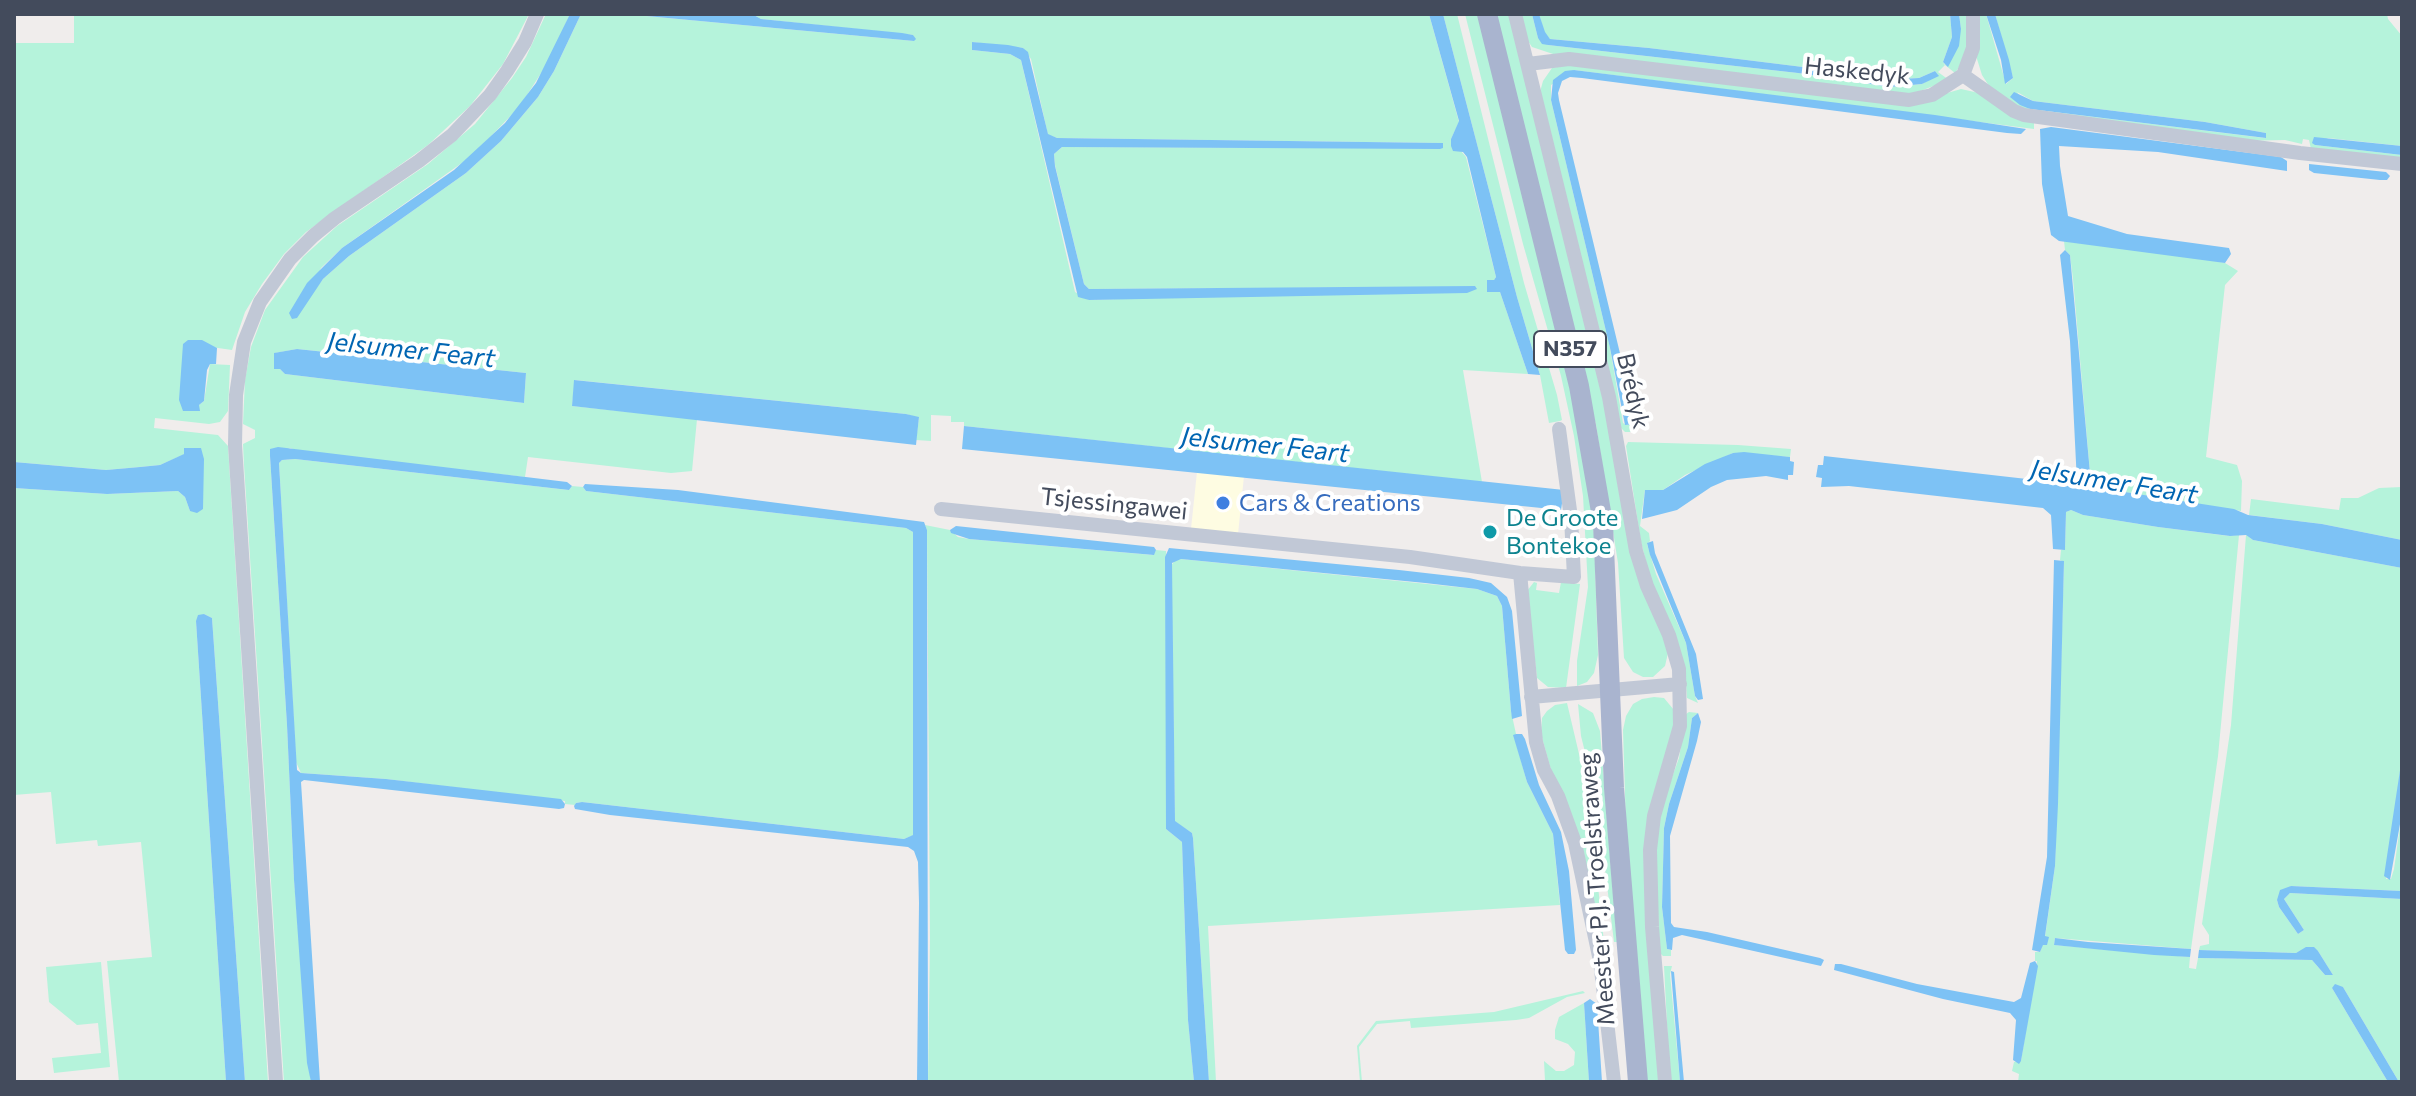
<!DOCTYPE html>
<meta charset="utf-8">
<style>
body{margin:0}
#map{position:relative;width:2416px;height:1096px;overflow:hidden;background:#f0edec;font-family:Commissioner,sans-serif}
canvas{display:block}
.frame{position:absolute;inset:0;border:16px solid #434b5c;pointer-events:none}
</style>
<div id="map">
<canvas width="2416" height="1096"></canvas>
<div class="frame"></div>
</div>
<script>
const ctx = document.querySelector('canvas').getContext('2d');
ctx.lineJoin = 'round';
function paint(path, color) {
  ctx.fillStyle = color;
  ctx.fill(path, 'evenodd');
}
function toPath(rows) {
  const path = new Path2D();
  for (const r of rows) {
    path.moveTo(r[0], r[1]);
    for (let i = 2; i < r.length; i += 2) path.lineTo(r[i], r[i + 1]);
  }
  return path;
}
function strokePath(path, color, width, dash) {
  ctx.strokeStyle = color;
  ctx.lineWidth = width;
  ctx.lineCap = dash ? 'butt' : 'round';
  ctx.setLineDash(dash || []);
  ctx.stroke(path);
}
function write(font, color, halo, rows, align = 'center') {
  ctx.font = font + ' Commissioner,sans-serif';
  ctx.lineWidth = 8;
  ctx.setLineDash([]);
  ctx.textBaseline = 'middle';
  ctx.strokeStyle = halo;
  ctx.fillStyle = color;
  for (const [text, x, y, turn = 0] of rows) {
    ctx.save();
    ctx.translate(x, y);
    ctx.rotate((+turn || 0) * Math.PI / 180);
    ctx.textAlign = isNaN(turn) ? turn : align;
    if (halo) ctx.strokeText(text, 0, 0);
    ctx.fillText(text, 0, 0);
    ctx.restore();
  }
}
paint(toPath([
 [1197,472,1244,476,1238,534,1191,529]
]), '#fefce2');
paint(toPath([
 [74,14,529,14,503,64,470,106,428,145,306,232,284,254,262,284,245,312,232,350,211,347,199,405,204,401,210,364,230,365,228,411,220,422,209,424,155,418,154,428,218,435,228,446,268,1082,245,1082,212,618,204,614,196,621,226,1082,119,1082,107,961,152,957,141,842,98,846,97,840,56,844,51,792,14,795,14,488,107,494,178,491,185,497,190,511,197,448,185,448,185,454,160,465,140,467,106,470,14,462,14,43,74,43],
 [546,14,570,14,550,59,520,106,473,155,342,248,321,268,309,297,323,279,349,256,466,173,501,141,538,97,554,71,581,14,625,14,914,41,913,35,761,19,752,14,1429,14,1459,122,1451,139,1466,157,1496,277,1494,280,1487,281,1487,292,1500,292,1528,374,1463,370,1482,482,964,426,964,422,951,422,951,416,931,415,931,441,916,440,919,418,906,414,575,380,572,406,697,419,692,471,671,473,528,457,525,477,302,452,290,448,270,456,287,725,294,880,311,1082,284,1082,244,465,243,444,255,438,255,430,243,424,245,380,251,347,265,310,303,257,337,226,428,164,475,124,512,78,526,57],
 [972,42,1023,48,1031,59,1048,135,1057,138,1441,143,1443,148,1062,147,1054,154,1055,165,1084,284,1089,289,1477,287,1089,300,1075,292,1021,60,1010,54,972,50],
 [297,349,526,373,524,403,285,374,280,369,274,368,275,353],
 [1443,14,1457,14,1524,283,1557,395,1562,420,1560,421,1549,423,1540,375,1517,297],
 [1465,14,1479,14,1569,380,1587,475,1594,534,1598,655,1594,673,1587,682,1577,686,1577,661,1588,587,1583,496,1574,436,1561,376,1523,244],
 [1496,14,1509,14,1668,653,1665,666,1653,677,1643,677,1633,672,1624,658,1618,563,1596,425],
 [1521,14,1532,14,1538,38,1548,45,1798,73,1890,87,1922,84,1938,75,1935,71,1919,78,1900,79,1649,48,1550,39,1544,32,1539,14,1950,14,1952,37,1943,62,1945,65,1961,29,1959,14,1968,14,1970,34,1962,63,1955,73,1945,65,1938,72,1949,80,1910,95,1553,54,1532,47,1528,41],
 [1977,14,1986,14,2006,84,2013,78,1995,14,2387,14,2388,19,2402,36,2402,146,2328,138,2315,145,2402,155,2402,161,2311,149,2309,140,2303,139,2302,144,2285,140,2239,141,2017,108,1989,86,1982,75,1977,59],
 [2017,92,2033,101,2205,122,2266,133,2265,138,2030,109],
 [1572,64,1906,105,1961,89,1979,93,2034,121,2034,129,1574,70,1551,85,1551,100,1610,348,1623,423,1626,425,1635,424,1635,432,1625,432,1621,428,1540,92,1543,81,1552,68],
 [2064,241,2209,260,2225,263,2238,271,2225,285,2206,457,2237,465,2242,481,2241,511,2099,488,2094,483,2090,473,2073,279,2070,255,2065,250],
 [1628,442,1738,445,1791,449,1790,457,1733,453,1685,475,1663,490,1645,490,1640,526,1649,533,1650,541,1647,544,1656,574,1686,643,1695,696,1698,703,1687,698,1686,685,1652,585,1641,542,1626,446],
 [295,459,569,490,572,486,583,487,586,491,906,528,913,532,914,540,914,835,904,839,582,802,576,803,575,805,565,804,565,801,386,779,301,773,296,762,279,463,282,460],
 [2402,487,2402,540,2322,524,2249,515,2251,499,2339,510,2341,498,2358,498,2379,488],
 [2071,510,2083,515,2158,527,2229,536,2239,535,2218,756,2191,949,2055,938,2054,945,2190,957,2189,968,2196,969,2198,958,2312,960,2325,975,2333,975,2318,951,2305,949,2296,953,2199,950,2200,946,2209,944,2209,935,2202,924,2231,725,2246,535,2253,540,2402,568,2402,757,2386,879,2391,879,2394,869,2402,813,2402,891,2291,886,2277,900,2279,907,2298,934,2304,930,2284,899,2290,893,2402,899,2402,1082,2399,1082,2343,987,2332,988,2388,1082,2018,1082,2019,1074,2012,1071,2014,1062,2021,1061,2037,961,2035,961,2035,952,2040,952,2045,937,2055,866,2064,562,2060,560,2061,550,2065,549,2066,512],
 [925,525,950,530,958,537,969,539,1153,555,1156,550,1166,551,1166,829,1182,842,1188,1020,1194,1082,928,1082,930,939,927,530],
 [1181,559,1477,589,1497,596,1502,606,1511,711,1516,734,1514,736,1527,782,1553,834,1560,905,1208,926,1216,1082,1209,1082,1193,838,1192,833,1175,822,1171,566,1175,560],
 [1534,582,1537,583,1536,590,1559,593,1561,582,1580,584,1566,688,1548,687,1537,678,1527,591],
 [1654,697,1664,698,1674,710,1673,730,1654,794,1659,1082,1646,1082,1626,827,1623,730,1626,716,1633,704,1642,699],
 [1567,703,1588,792,1607,971,1541,734,1542,718,1547,711,1555,705],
 [1578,704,1593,713,1600,731,1617,942,1614,942,1596,796,1581,736],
 [1689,712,1698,713,1692,718,1688,747,1669,804,1664,828,1662,907,1667,949,1671,950,1671,956,1663,956,1660,953,1655,854,1662,805,1679,758,1686,714],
 [101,962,110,1067,54,1073,52,1058,101,1053,98,1023,77,1025,49,1002,46,967],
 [1664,966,1672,966,1670,974,1680,1082,1670,1082],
 [1583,991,1585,993,1567,997,1529,1018,1516,1020,1411,1028,1410,1021,1377,1024,1359,1047,1362,1082,1360,1082,1357,1046,1376,1021,1494,1012],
 [1584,1003,1589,1082,1539,1082,1545,1081,1544,1061,1556,1071,1564,1071,1574,1065,1575,1052,1568,1044,1555,1039,1555,1030,1559,1017]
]), '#b5f3db');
paint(toPath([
 [570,14,581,14,554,71,538,97,501,141,466,173,349,256,323,279,297,318,292,319,289,313,307,283,342,248,454,170,505,123,536,83],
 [625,14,752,14,761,19,902,33,913,35,916,39,914,41],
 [1429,14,1443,14,1517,297,1540,375,1528,374,1500,292,1487,292,1487,280,1494,280,1496,277,1467,157,1463,152,1453,151,1451,146,1451,139,1459,121],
 [1532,14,1539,14,1545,32,1550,39,1649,48,1900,79,1919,78,1935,71,1939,76,1922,84,1890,87,1798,73,1548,45,1542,44,1538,38],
 [1950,14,1959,14,1961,29,1959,46,1948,67,1943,62,1952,37],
 [1986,14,1995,14,2009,60,2013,78,2005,84,2001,60],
 [972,42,1008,45,1023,48,1028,52,1048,134,1057,138,1443,143,1443,148,1440,149,1062,147,1054,154,1055,166,1084,284,1089,289,1475,286,1477,289,1467,293,1089,300,1078,297,1021,60,1010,54,972,50],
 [1574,70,1935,115,2026,129,2021,134,2007,133,1582,78,1570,77,1562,81,1558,93,1559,100,1637,424,1625,425,1610,348,1551,100,1553,80,1565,71],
 [2014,92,2033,101,2205,122,2266,133,2266,138,2030,109,2020,105,2010,97],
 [2051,127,2281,157,2287,161,2287,171,2158,152,2059,146,2060,166,2068,216,2127,234,2229,248,2231,254,2225,263,2059,241,2051,235,2042,184,2040,129],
 [2314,137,2402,146,2402,155,2315,145,2312,143],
 [2309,164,2386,172,2390,176,2387,180,2380,180,2314,173,2309,170],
 [2065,250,2070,255,2090,473,2094,483,2099,488,2234,509,2248,515,2322,524,2402,540,2402,568,2253,540,2246,535,2230,536,2158,527,2083,515,2071,510,2066,512,2065,550,2053,549,2051,515,2043,508,1849,486,1821,487,1822,478,1816,477,1818,465,1823,465,1824,456,2071,484,2077,483,2070,341,2060,255],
 [188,340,202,340,217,348,216,364,210,364,207,370,204,401,199,405,200,411,183,411,179,400,183,344],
 [297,349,526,373,524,403,285,374,280,369,274,369,274,353],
 [574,380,906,414,919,417,916,445,572,406],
 [964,426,1564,490,1561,510,962,449],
 [278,447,567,482,572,486,569,490,295,459,282,460,279,463,297,770,301,773,386,779,561,799,565,804,564,808,559,809,304,780,301,782,320,1082,311,1082,307,1063,294,880,287,725,270,456,270,449],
 [184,448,201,448,204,459,203,509,197,513,190,511,185,497,178,491,107,494,14,488,14,462,106,470,140,467,160,465,184,454],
 [1744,452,1790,457,1790,461,1794,462,1793,475,1788,475,1788,480,1766,476,1727,480,1711,487,1677,510,1642,519,1645,490,1663,490,1705,464,1733,453],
 [585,484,678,490,924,522,927,530,928,1082,917,1082,919,903,918,862,914,851,908,847,610,815,575,809,574,806,576,803,582,802,904,839,913,835,913,532,906,528,586,491,583,487],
 [956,526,1154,547,1156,550,1154,555,969,539,951,533,950,530],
 [1653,541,1655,553,1696,654,1703,699,1698,700,1695,696,1686,643,1650,555,1647,543],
 [1169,548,1399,570,1469,578,1491,583,1507,597,1512,611,1522,716,1512,719,1511,711,1502,606,1497,596,1477,589,1425,583,1181,559,1172,563,1175,821,1192,833,1193,838,1209,1082,1194,1082,1188,1020,1182,842,1166,829,1165,557],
 [2054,560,2064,561,2058,804,2055,866,2045,936,2049,937,2047,945,2043,945,2040,952,2032,950,2047,857],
 [204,614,212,618,245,1082,226,1082,196,621,198,615],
 [1698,713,1701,722,1697,741,1670,836,1671,923,1674,927,1707,932,1820,958,1824,960,1821,966,1682,935,1673,938,1672,950,1667,949,1662,907,1664,828,1669,804,1688,747,1692,718],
 [1516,734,1522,734,1525,739,1539,785,1561,832,1569,871,1576,950,1574,954,1568,954,1565,950,1553,834,1527,782,1513,735],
 [2402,757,2402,813,2390,880,2384,876],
 [2291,886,2402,891,2402,899,2290,893,2284,899,2304,930,2298,934,2279,907,2277,900,2280,890],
 [2055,938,2088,942,2191,949,2190,957,2154,955,2054,945],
 [2306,947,2314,947,2318,951,2333,975,2325,975,2312,960,2198,958,2199,950,2296,953],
 [2035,961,2038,966,2021,1061,2019,1064,2013,1060,2016,1020,2010,1013,1943,999,1834,970,1835,964,1841,964,1917,984,2014,1002,2021,998,2030,963],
 [1671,971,1674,972,1684,1082,1680,1082],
 [2335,984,2343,987,2399,1082,2388,1082,2332,988],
 [1590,999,1597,1004,1602,1082,1589,1082,1584,1003]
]), '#7dc2f5');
strokePath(toPath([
 [1515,14,1609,397,1636,551,1647,586,1669,635,1679,669,1680,726,1654,816,1650,850,1652,927,1665,1082],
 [1528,64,1569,59,1909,100,1932,95,1963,75,1973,48,1973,14],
 [1963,75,2014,111,2024,115,2300,153,2402,164],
 [941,509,1410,557,1520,573,1574,577,1571,518,1559,429],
 [1520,573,1536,742,1544,770,1558,796,1575,843,1600,961,1614,1082],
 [1531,697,1680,684],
 [276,1082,235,445,236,395,244,342,260,302,290,259,313,236,335,218,419,161,452,135,490,95,507,71,525,42,537,14]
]), '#c1c8d6', 14);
strokePath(toPath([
 [1487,14,1579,386,1603,523,1614,788,1638,1082]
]), '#a9b4cf', 20);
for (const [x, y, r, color] of [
 [1223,503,8,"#3f7fe0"],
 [1490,532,8,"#0f9aa8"]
]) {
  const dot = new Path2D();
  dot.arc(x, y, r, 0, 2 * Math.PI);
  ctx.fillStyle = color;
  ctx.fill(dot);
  strokePath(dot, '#fff', 3);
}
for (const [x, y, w] of [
 [1570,349,72]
]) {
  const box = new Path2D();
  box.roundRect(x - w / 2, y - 18, w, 36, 6);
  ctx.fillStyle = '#fff';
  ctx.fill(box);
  strokePath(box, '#434b5c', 2);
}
write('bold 22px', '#434b5c', null, [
 ["N357",1570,349]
]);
write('24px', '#434b5c', '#fff', [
 ["Haskedyk",1857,71,6],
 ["Brédyk",1633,391,77],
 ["Tsjessingawei",1114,504,6],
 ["Meester P.J. Troelstraweg",1597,889,-94]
]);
write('24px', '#366cbe', '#fff', [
 ["Cars & Creations",1239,503]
], 'left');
write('24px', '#0d838f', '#fff', [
 ["De Groote",1506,518],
 ["Bontekoe",1506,546]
], 'left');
write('italic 26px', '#0065b2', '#fff', [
 ["Jelsumer Feart",411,350,6],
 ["Jelsumer Feart",1265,445,6],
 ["Jelsumer Feart",2114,482,9]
]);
</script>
